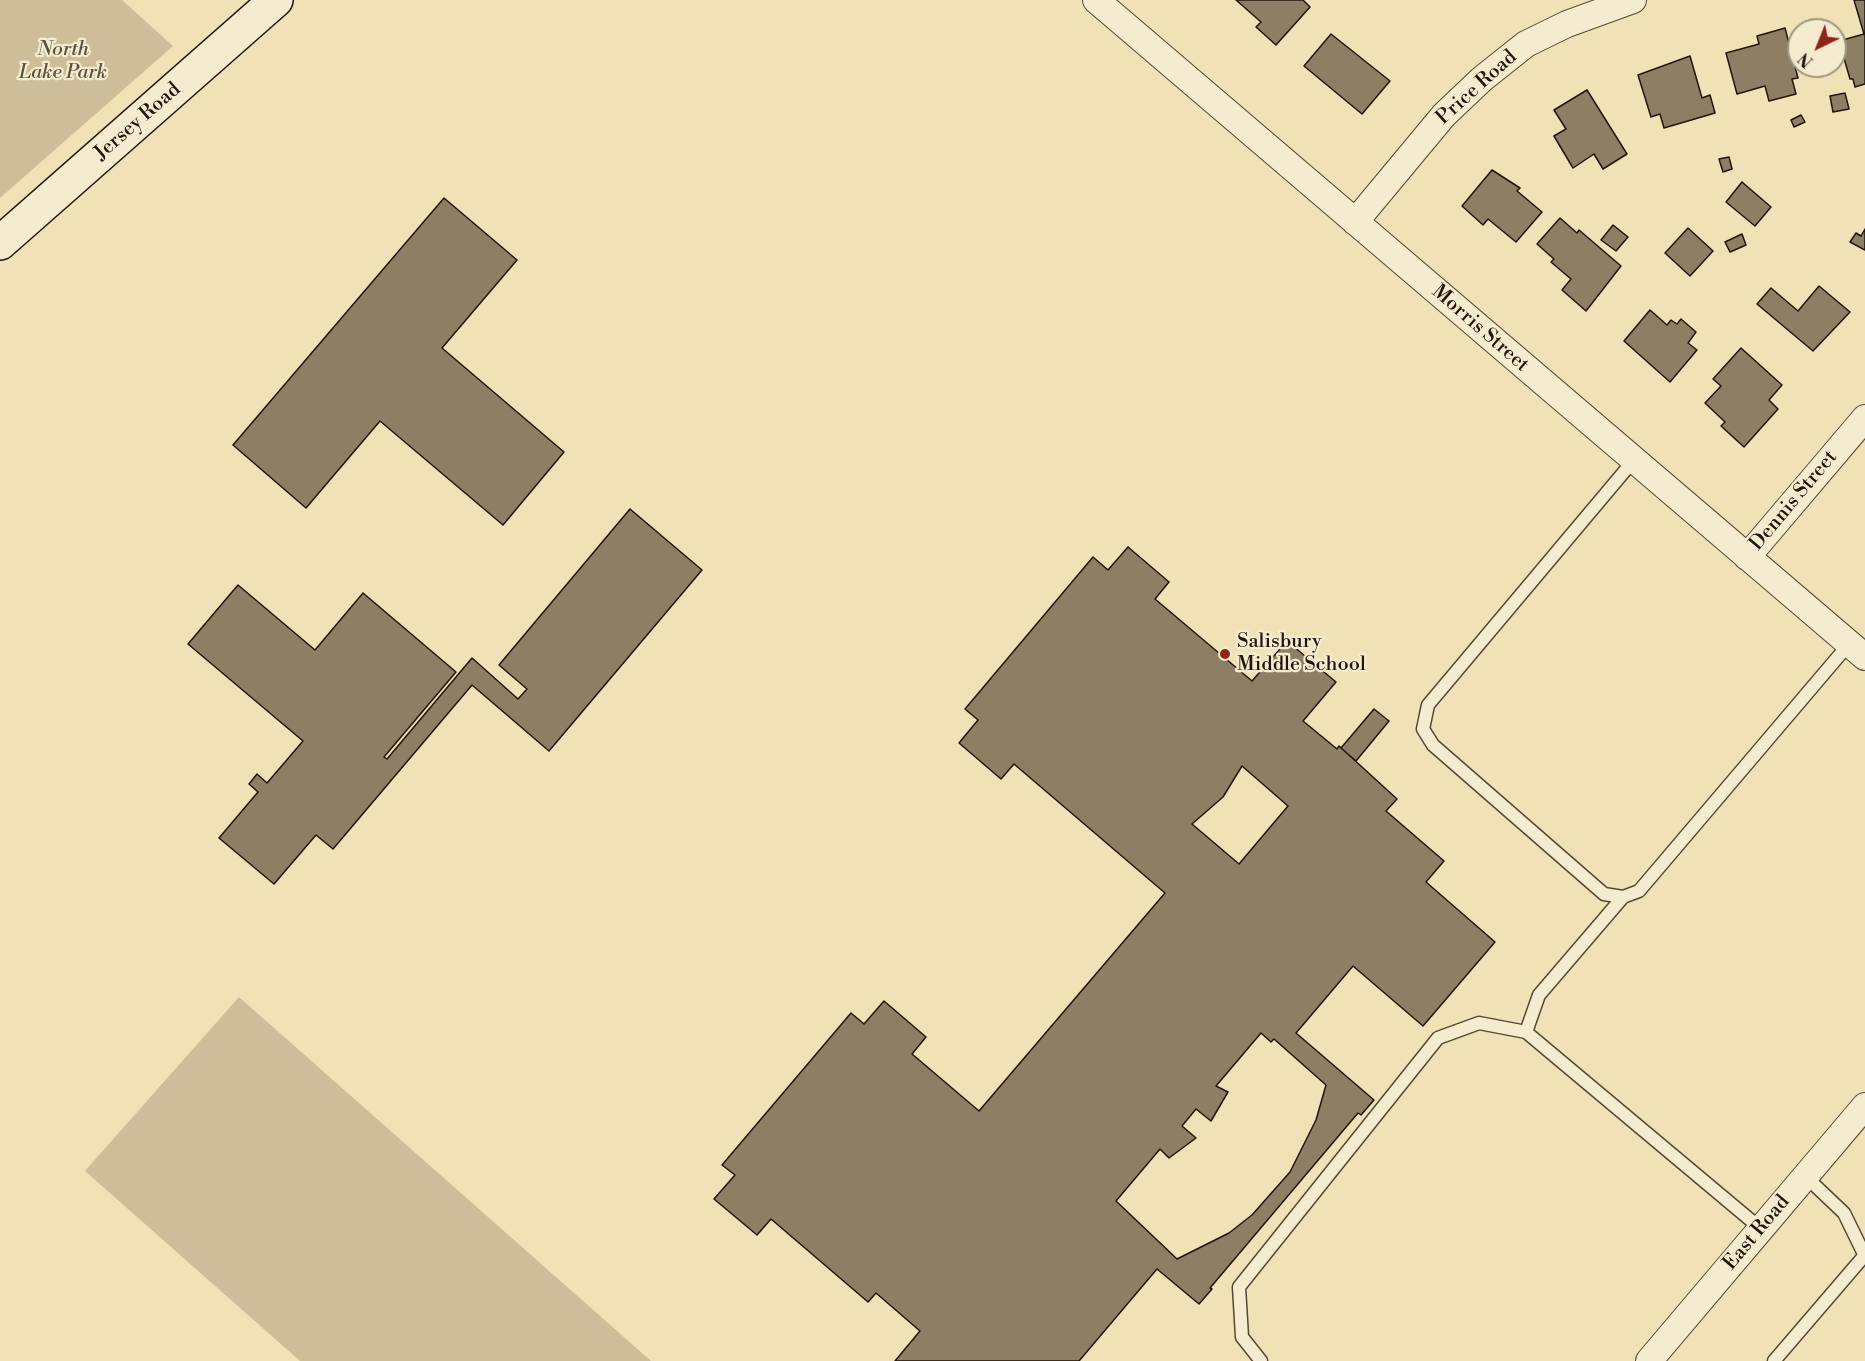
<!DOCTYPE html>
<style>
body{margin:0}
#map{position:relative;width:1865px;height:1361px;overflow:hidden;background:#f0e1b6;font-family:"Libre Bodoni",serif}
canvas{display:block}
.north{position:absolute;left:1787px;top:18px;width:60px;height:60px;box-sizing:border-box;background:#f5ecd0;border:2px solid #a19682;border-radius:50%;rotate:223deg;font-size:16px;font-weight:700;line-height:24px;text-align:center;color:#23140c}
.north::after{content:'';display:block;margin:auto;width:21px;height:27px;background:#8f2418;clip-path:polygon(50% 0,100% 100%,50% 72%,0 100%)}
</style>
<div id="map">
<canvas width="1865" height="1361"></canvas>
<div class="north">N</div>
</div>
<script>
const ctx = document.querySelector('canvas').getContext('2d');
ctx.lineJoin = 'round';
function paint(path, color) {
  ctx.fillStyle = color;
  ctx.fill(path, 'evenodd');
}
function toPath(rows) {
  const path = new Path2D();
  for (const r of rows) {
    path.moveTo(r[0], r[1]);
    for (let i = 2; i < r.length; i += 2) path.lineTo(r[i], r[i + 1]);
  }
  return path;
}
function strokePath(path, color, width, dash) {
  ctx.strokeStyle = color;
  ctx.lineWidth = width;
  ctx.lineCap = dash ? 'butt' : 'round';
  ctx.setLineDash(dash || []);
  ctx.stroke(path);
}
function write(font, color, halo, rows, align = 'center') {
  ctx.font = font + ' "Libre Bodoni",serif';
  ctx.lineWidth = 4.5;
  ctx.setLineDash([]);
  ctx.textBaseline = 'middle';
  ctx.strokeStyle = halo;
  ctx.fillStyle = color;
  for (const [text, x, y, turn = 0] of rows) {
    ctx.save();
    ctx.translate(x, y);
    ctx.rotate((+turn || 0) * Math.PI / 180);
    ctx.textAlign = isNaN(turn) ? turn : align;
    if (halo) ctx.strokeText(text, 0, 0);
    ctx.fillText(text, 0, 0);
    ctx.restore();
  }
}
paint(toPath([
 [0,0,122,0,173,46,0,198],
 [239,997,651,1361,300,1361,85,1171]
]), '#cdbe99');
const building = toPath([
 [1236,0,1303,0,1310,7,1276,45,1256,27,1261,22,1236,0],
 [1854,0,1865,0,1865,84,1855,87,1853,79,1850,79,1839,41,1864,34,1854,0],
 [1785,28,1798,78,1792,79,1796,94,1769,101,1765,86,1737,94,1726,53,1759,44,1757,36,1785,28],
 [1331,34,1390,81,1362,114,1304,66,1331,34],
 [1690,56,1702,98,1710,95,1715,113,1664,128,1660,114,1651,117,1638,75,1690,56],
 [1587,90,1627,154,1603,169,1594,154,1573,168,1554,136,1566,129,1554,110,1587,90],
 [1845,93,1849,109,1833,112,1830,96,1845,93],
 [1801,115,1805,122,1794,127,1791,120,1801,115],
 [1729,157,1732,169,1723,172,1719,159,1729,157],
 [1492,170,1520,188,1517,191,1542,212,1516,242,1488,219,1483,225,1462,206,1492,170],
 [1742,182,1771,207,1755,226,1726,202,1742,182],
 [444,198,517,260,442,348,564,452,503,525,380,421,306,508,233,445,444,198],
 [1560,218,1577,233,1579,230,1621,266,1586,311,1562,290,1571,279,1551,262,1554,259,1537,244,1560,218],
 [1613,225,1628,237,1616,251,1601,240,1613,225],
 [1688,228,1713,251,1690,276,1665,253,1688,228],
 [1865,229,1865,250,1850,242,1856,233,1861,236,1865,229],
 [1742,234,1746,245,1730,252,1725,242,1742,234],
 [1819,286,1850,312,1813,351,1757,304,1771,288,1798,311,1819,286],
 [1650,310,1667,325,1671,320,1677,324,1681,319,1696,332,1688,343,1697,350,1670,382,1624,341,1650,310],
 [1741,348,1782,385,1769,400,1778,409,1744,447,1721,426,1725,422,1705,403,1721,386,1713,379,1741,348],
 [630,509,702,570,549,751,472,685,333,849,316,835,274,884,219,838,258,792,249,784,257,774,267,783,303,741,188,644,238,585,315,650,363,593,456,672,384,757,387,759,472,658,518,699,527,689,499,665,630,509],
 [1128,547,1169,582,1155,599,1252,681,1287,641,1336,682,1303,721,1337,749,1339,746,1397,799,1386,811,1444,861,1426,882,1495,942,1423,1026,1353,966,1296,1033,1374,1100,1361,1115,1358,1113,1210,1288,1212,1289,1199,1304,1157,1269,1079,1361,895,1361,920,1331,876,1293,868,1302,771,1219,757,1235,714,1199,735,1175,722,1165,851,1013,864,1024,884,1001,926,1037,912,1054,979,1111,1165,893,1014,764,1001,779,959,743,978,720,965,709,1093,557,1108,570,1128,547],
 [1242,766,1288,806,1239,864,1192,824,1223,797,1242,766],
 [1261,1033,1271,1042,1274,1039,1326,1085,1316,1120,1290,1172,1252,1215,1229,1233,1177,1259,1116,1201,1160,1149,1169,1158,1196,1138,1182,1126,1196,1109,1211,1121,1228,1092,1216,1086,1261,1033],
 [1374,709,1389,721,1356,761,1341,748,1374,709]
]);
paint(building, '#8e7f64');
strokePath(building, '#23140c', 1.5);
const lane = toPath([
 [1634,460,1428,705,1423,729,1433,745,1604,894,1623,897,1639,891,1849,644],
 [1526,1032,1539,995,1623,897],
 [1805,1176,1844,1213,1864,1254],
 [1261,1361,1242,1337,1239,1287,1438,1038,1479,1023,1526,1032,1760,1228],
 [1774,1361,1865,1255]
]);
const street = toPath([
 [1096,0,1865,657],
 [1355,222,1444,115,1482,79,1526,44,1567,24,1633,0],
 [1747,557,1865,418],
 [1649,1361,1865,1106]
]);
const secondary = toPath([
 [0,243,276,0]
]);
strokePath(lane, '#564736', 15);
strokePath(street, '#564736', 28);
strokePath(secondary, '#23140c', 36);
strokePath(lane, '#f5ecd0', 12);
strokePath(street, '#f5ecd0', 26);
strokePath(secondary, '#f5ecd0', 33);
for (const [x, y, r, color] of [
 [1225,654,6,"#8f2418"]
]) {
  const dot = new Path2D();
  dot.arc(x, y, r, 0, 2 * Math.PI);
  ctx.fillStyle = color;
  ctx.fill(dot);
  strokePath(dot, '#f5ecd0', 2);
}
write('italic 20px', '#5e503d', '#f5ecd0', [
 ["North",63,50],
 ["Lake Park",63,73]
]);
write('20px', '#23140c', '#f5ecd0', [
 ["Price Road",1477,88,-42],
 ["Jersey Road",138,122,-41],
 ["Morris Street",1480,329,41],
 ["Dennis Street",1794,501,-50],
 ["East Road",1757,1233,-50]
]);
write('20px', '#23140c', '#f5ecd0', [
 ["Salisbury",1237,642],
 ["Middle School",1237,665]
], 'left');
</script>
